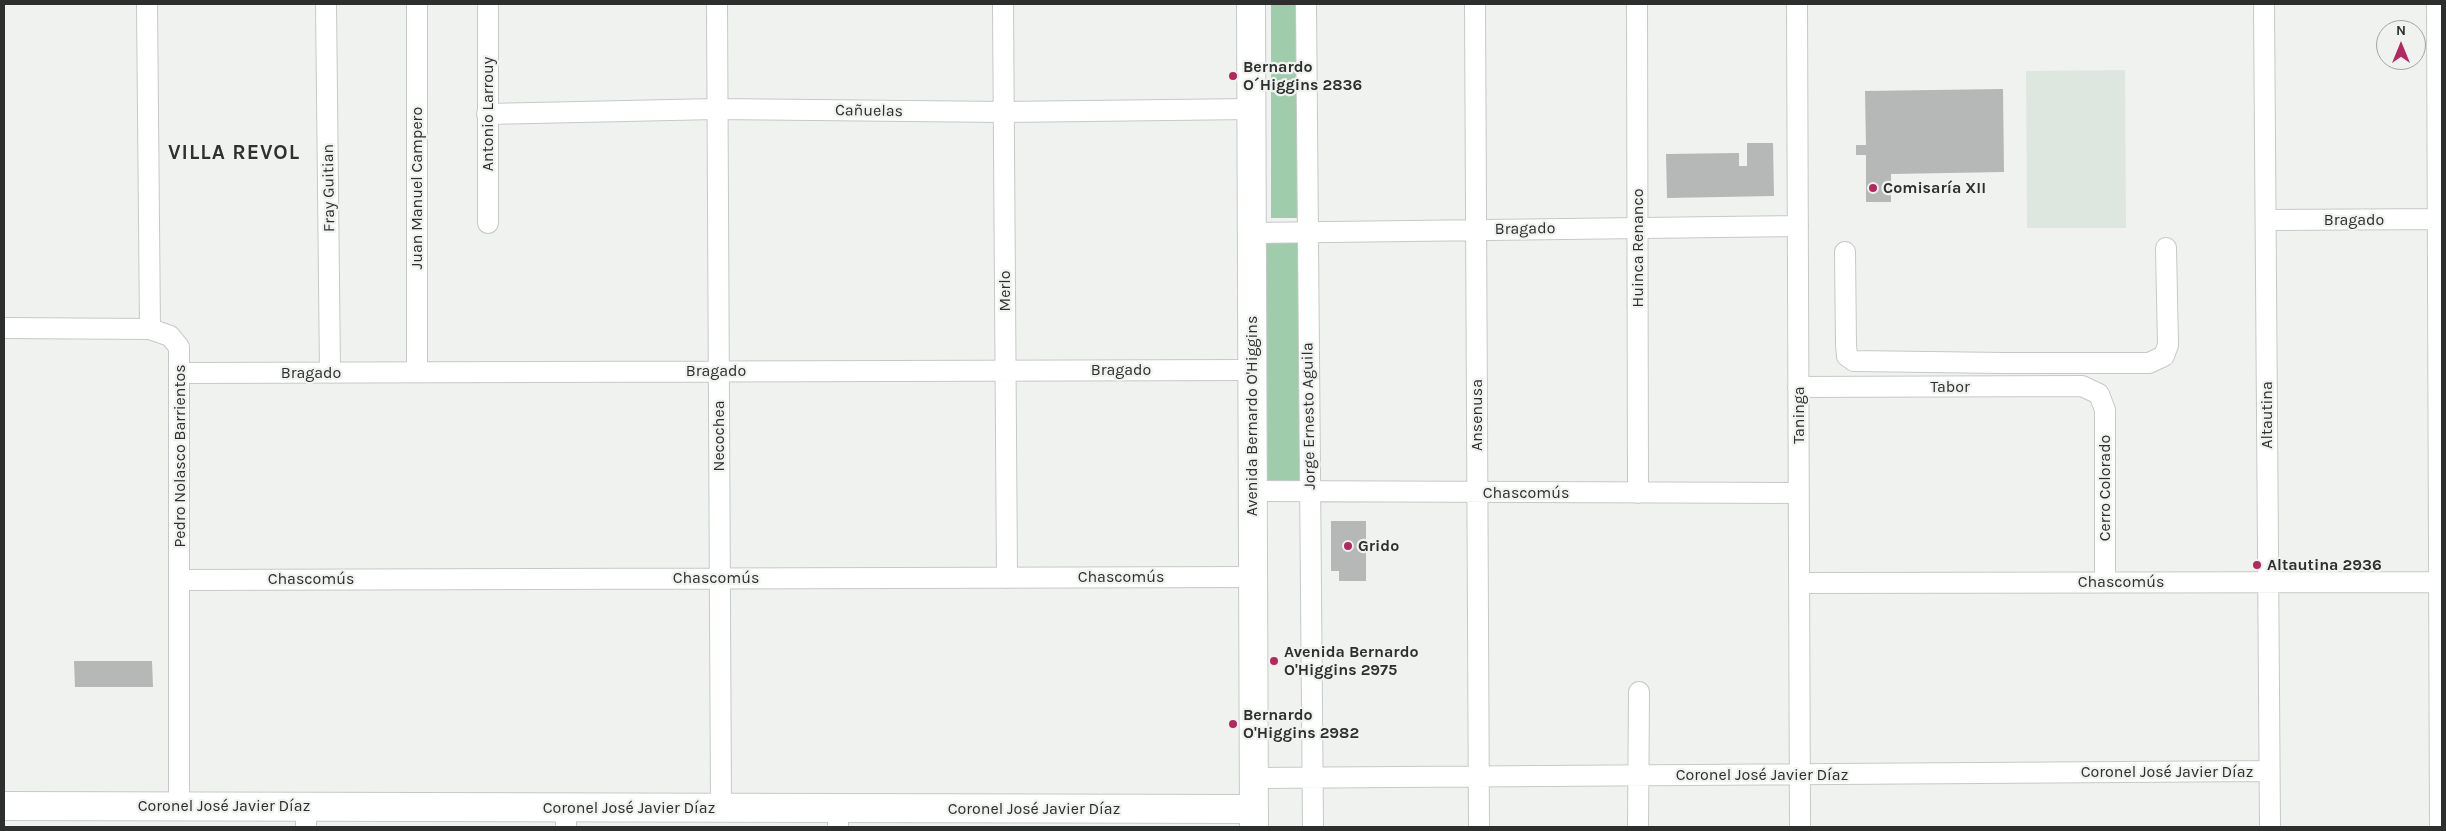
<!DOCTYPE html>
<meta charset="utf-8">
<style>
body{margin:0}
#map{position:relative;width:2446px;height:831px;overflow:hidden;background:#eff2ef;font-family:Karla,sans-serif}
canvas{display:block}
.frame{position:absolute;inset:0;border:5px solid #2d2f2e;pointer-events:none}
.north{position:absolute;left:2376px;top:20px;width:50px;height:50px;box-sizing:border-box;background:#eff2ef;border:1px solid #a1a4a2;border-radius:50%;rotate:0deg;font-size:14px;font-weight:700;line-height:20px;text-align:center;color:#2d2f2e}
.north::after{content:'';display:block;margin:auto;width:18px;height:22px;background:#b4275f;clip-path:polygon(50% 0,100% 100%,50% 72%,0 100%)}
</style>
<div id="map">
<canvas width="2446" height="831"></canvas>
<div class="frame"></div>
<div class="north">N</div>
</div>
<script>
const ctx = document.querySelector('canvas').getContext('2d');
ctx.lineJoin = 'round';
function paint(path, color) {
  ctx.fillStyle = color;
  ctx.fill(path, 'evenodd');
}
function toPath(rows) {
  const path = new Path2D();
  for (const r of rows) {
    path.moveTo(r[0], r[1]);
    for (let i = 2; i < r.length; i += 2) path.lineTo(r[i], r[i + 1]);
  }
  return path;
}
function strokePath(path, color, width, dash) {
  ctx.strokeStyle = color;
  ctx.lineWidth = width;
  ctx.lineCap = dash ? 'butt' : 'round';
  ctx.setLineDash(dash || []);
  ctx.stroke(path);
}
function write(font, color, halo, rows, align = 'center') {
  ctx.font = font + ' Karla,sans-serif';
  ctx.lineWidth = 4.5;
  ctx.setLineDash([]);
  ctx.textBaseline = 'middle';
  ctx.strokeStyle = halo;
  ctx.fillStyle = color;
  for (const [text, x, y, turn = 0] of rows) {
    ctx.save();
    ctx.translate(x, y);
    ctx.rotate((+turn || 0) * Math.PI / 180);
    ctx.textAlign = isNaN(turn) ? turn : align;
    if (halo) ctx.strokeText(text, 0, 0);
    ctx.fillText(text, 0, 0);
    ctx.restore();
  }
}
paint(toPath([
 [2125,70,2126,228,2027,228,2026,71]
]), '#dde7df');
paint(toPath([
 [1271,4,1303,4,1303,218,1271,218],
 [1263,238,1301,238,1303,487,1262,487]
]), '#9fccab');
paint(toPath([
 [2003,89,2004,172,1891,174,1891,202,1866,202,1866,155,1856,155,1856,145,1866,145,1865,91],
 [1747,143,1773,143,1774,196,1667,198,1666,154,1739,153,1739,166,1747,166],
 [1331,521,1366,521,1366,581,1339,581,1339,571,1331,571],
 [74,661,152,661,153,687,75,687]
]), '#b5b8b6');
const minor = toPath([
 [147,4,150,329],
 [326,4,330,373],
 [417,4,417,372],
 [717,4,721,808],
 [1003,4,1007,578],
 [1306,4,1313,827],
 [1475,4,1479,827],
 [1637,4,1638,493],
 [1797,4,1800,827],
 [2264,4,2270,827],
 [2437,4,2440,827],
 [487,114,717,109,1004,112,1251,109],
 [2266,220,2442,219],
 [488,223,488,4],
 [1252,233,1798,226],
 [1845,252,1846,345,1847,356,1854,361,2003,363,2149,363,2164,356,2168,345,2166,248],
 [4,328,150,329,170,336,179,347,179,806],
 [180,373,1252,370],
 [1798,387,2082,386,2099,394,2105,410,2105,582],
 [1253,491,1799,493],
 [180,580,1253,577],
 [1799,583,2442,582],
 [1254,778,2269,771],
 [306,827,306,806],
 [566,827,566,808],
 [838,827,838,808],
 [1638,827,1639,692]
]);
const secondary = toPath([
 [1251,4,1254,827],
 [4,806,1254,809]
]);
strokePath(minor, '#c6c9c7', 22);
strokePath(secondary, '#c6c9c7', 30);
strokePath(minor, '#fff', 20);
strokePath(secondary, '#fff', 28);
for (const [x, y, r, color] of [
 [1233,76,5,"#b4275f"],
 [1873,188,5,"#b4275f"],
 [1348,546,5,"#b4275f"],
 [2257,565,5,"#b4275f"],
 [1274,661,5,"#b4275f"],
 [1233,724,5,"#b4275f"]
]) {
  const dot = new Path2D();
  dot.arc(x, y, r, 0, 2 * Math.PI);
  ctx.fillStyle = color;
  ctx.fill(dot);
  strokePath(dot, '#eff2ef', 2);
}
write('bold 16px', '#2d2f2e', '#eff2ef', [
 ["Bernardo",1243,67],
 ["O´Higgins 2836",1243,85],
 ["Comisaría XII",1883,188],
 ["Grido",1358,546],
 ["Altautina 2936",2267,565],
 ["Avenida Bernardo",1284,652],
 ["O'Higgins 2975",1284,670],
 ["Bernardo",1243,715],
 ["O'Higgins 2982",1243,733]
], 'left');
write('16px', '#2d2f2e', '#eff2ef', [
 ["Cañuelas",869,111,1],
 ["Antonio Larrouy",488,114,-90],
 ["Fray Guitian",329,188,-91],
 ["Juan Manuel Campero",417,188,-90],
 ["Bragado",2354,220],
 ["Bragado",1525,229,-1],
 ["Huinca Renanco",1638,248,-90],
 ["Merlo",1005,291,-90],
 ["Bragado",1121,370],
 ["Bragado",716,371],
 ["Bragado",311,373],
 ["Tabor",1950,387],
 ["Ansenusa",1477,415,-90],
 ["Taninga",1799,415,-90],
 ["Altautina",2267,415,-90],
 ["Avenida Bernardo O'Higgins",1252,416,-90],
 ["Jorge Ernesto Aguila",1309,416,-91],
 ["Necochea",719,436,-90],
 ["Pedro Nolasco Barrientos",180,456,-90],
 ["Cerro Colorado",2105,488,-90],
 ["Chascomús",1526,493],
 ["Chascomús",1121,577],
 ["Chascomús",716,578],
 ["Chascomús",311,579],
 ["Chascomús",2121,582],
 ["Coronel José Javier Díaz",2167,772],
 ["Coronel José Javier Díaz",1762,775],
 ["Coronel José Javier Díaz",224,806],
 ["Coronel José Javier Díaz",629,808],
 ["Coronel José Javier Díaz",1034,809]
]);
ctx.letterSpacing = '1px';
write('bold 21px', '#2f312f', '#eff2ef', [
 ["VILLA REVOL",234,153]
]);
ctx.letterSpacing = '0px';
</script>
